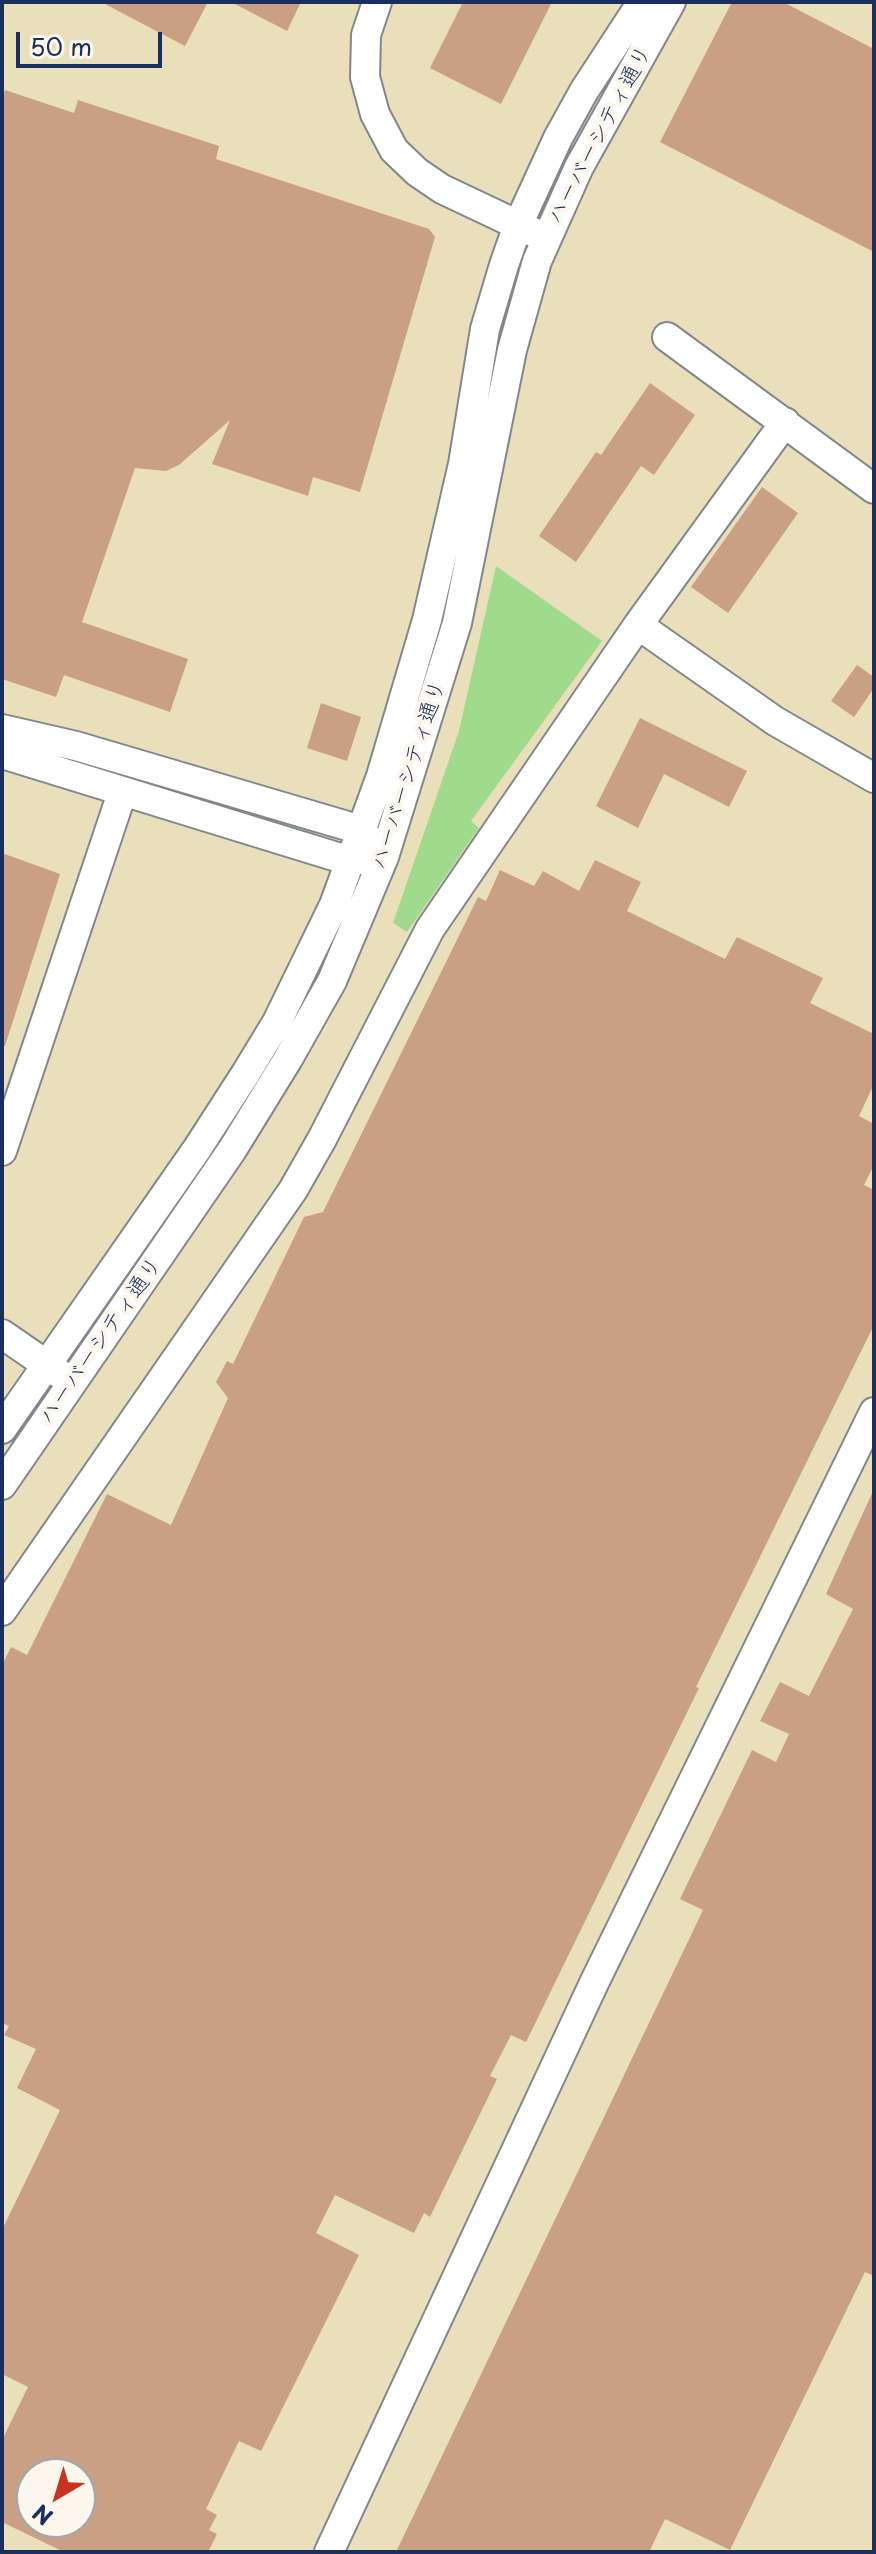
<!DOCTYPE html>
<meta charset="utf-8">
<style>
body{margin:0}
#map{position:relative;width:876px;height:2554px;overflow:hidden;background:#eadfbb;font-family:"Playpen Sans",sans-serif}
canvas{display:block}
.frame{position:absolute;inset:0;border:4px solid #1b2f5e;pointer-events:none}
.north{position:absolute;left:16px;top:2458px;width:80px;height:80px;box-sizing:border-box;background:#fbf7ec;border:2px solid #a1a7b3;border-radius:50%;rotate:218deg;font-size:22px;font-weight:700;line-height:32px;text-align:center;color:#1b2f5e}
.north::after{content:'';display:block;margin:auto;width:28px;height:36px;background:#c8321e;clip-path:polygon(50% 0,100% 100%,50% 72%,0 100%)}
.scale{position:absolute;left:16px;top:32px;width:146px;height:36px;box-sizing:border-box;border:4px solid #1b2f5e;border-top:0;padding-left:10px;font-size:24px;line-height:28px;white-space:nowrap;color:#1b2f5e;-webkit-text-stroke:6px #fbf7ec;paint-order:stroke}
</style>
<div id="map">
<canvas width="876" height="2554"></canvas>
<div class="frame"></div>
<div class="north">N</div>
<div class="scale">50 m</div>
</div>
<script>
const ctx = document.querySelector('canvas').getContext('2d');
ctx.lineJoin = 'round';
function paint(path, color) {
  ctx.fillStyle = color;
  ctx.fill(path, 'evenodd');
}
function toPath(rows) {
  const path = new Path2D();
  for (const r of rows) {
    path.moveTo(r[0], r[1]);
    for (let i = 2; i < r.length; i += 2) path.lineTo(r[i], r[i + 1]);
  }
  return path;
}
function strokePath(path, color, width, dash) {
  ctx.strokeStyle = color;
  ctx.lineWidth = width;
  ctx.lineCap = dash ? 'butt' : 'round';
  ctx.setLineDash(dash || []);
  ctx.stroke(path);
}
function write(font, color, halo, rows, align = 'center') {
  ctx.font = font + ' "Playpen Sans","Klee One",sans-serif';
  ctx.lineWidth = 8;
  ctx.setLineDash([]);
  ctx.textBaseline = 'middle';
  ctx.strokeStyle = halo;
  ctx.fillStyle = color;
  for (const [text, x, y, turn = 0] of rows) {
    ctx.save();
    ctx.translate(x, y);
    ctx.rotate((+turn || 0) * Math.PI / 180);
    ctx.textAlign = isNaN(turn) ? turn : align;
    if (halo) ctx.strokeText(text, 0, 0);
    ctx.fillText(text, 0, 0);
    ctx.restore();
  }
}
paint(toPath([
 [496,566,602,641,471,821,479,828,407,932,393,923,459,731],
 [19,743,316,829,316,832,311,834,100,775]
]), '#a0da8d');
paint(toPath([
 [101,2,208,2,185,46],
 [231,2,301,2,287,31],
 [463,2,552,2,501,104,430,68],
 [732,2,783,2,874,49,874,252,660,142],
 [5,90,74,113,78,100,219,146,216,159,429,229,435,237,360,492,313,477,308,496,212,464,230,420,179,465,166,471,135,468,82,622,188,659,170,712,64,675,56,697,2,679,2,99],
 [650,383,695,415,654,475,641,466,576,562,539,536,596,452,601,455],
 [762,487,798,513,728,613,691,587],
 [857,665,874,677,874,688,854,717,831,701],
 [321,703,361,717,347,761,307,748],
 [640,718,747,771,729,807,664,774,638,828,596,806],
 [2,853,60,874,5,1046,2,1046],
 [595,860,641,882,627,911,725,959,737,937,823,978,810,1003,874,1034,874,1084,859,1116,874,1124,874,1165,864,1185,874,1190,874,1325,696,1687,699,1688,526,2042,511,2035,490,2076,497,2079,430,2217,424,2213,414,2233,335,2195,316,2233,359,2255,261,2451,239,2441,206,2509,217,2515,209,2530,217,2534,208,2552,64,2552,2,2522,2,2440,28,2387,2,2374,2,2230,60,2110,17,2088,36,2049,4,2035,9,2026,2,2023,2,1665,11,1647,27,1655,107,1494,171,1525,228,1398,216,1382,227,1361,233,1364,304,1217,323,1212,478,897,486,901,500,870,534,886,543,871,579,891],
 [32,2474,80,2474,80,2522,32,2522],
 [874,1489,874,2276,865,2272,730,2550,665,2519,649,2552,396,2552,703,1910,680,1899,752,1750,776,1762,789,1734,760,1721,780,1682,809,1696,853,1609,826,1594]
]), '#c9a083');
const minor = toPath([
 [377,2,366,35,365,77,375,114,394,150,417,172,442,189,535,233],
 [667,337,874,489],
 [638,625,775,721,874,778],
 [2,729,76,746,361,830,373,844],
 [2,754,350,861,368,859],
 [2,1151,122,793],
 [2,1334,60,1374],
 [2,1429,197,1149,246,1073,277,1022,334,905,381,776,427,620,463,464,485,329,504,265,518,225,558,138,584,91,642,2],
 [2,1485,232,1150,288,1059,332,981,384,857,457,623,512,350,537,261,579,167,671,2],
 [2,1611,293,1190,322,1139,430,929,638,625,785,422],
 [329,2552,594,1983,874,1412]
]);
strokePath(minor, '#82878c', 32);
strokePath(minor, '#fff', 28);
write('22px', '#1b2f5e', '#fbf7ec', [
 ["ハーバーシティ通り",600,135,-62],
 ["ハーバーシティ通り",409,775,-72],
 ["ハーバーシティ通り",101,1341,-55]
]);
</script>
